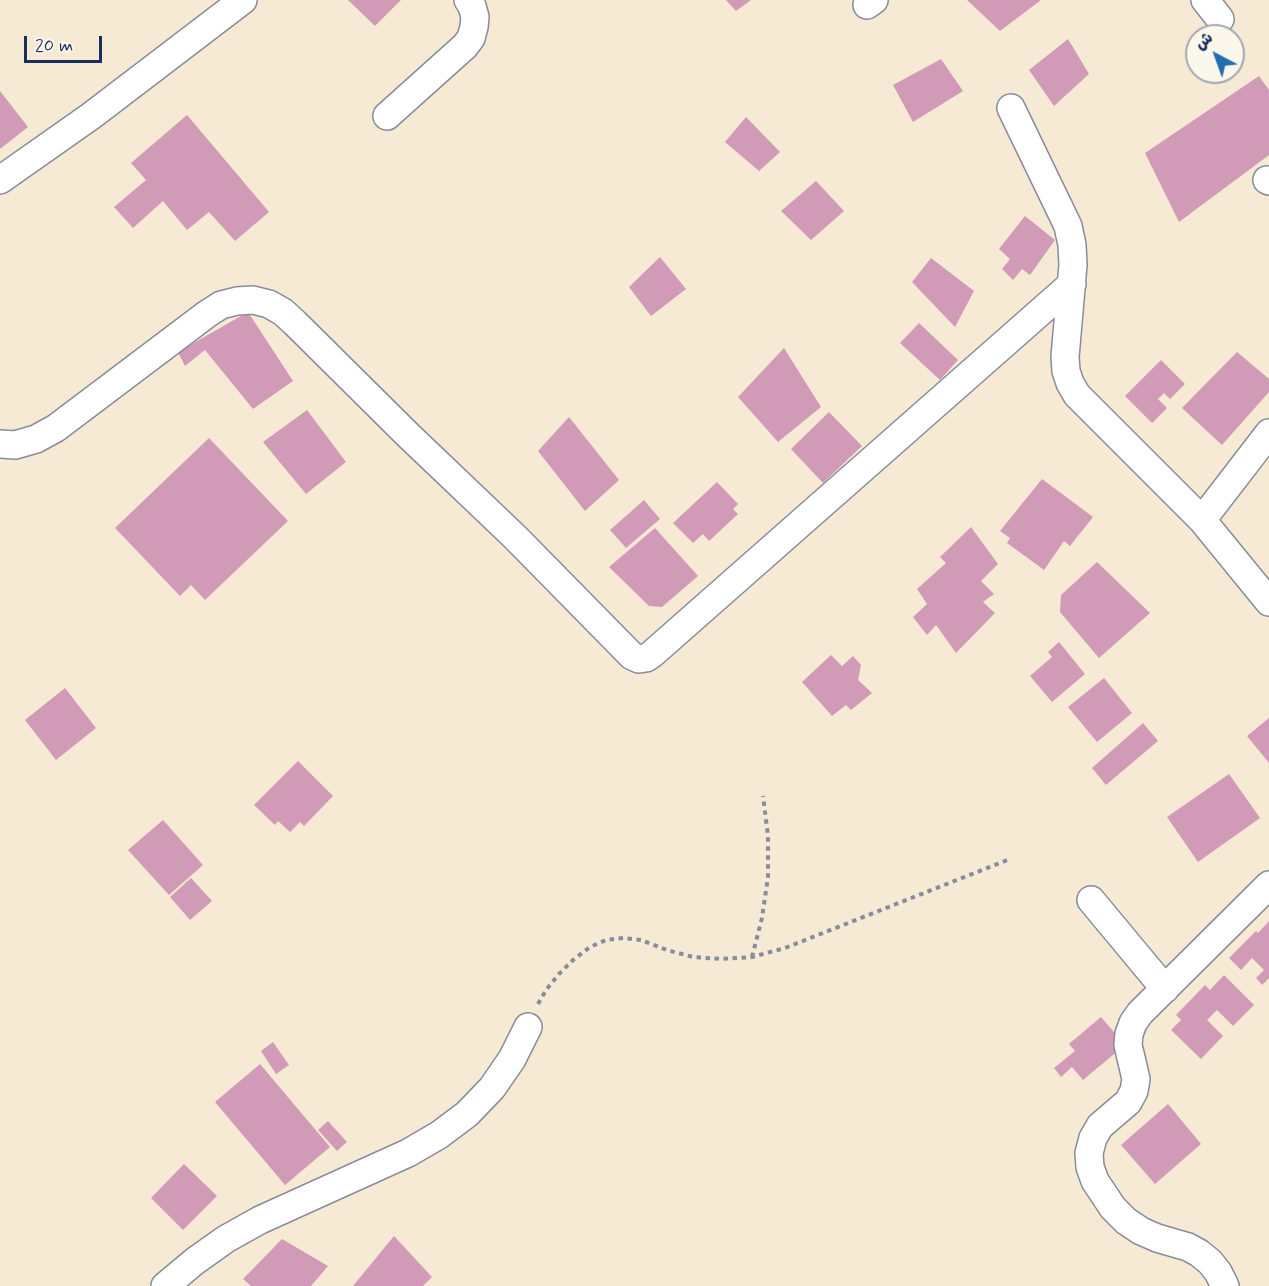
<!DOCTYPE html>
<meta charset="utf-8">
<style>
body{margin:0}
#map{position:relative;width:1269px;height:1286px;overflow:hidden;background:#f6ead5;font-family:Mynerve,"Playpen Sans Arabic",sans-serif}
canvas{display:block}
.north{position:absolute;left:1185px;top:24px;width:60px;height:60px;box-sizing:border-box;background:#fbf7ec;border:2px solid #a1a7b3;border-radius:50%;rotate:319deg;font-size:16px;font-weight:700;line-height:24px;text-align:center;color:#1b2f5e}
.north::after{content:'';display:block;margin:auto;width:21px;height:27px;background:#1f6fb2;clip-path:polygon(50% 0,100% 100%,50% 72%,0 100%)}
.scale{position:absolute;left:24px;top:36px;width:78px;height:27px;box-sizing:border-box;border:3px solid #1b2f5e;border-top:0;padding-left:8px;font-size:18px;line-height:21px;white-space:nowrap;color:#1b2f5e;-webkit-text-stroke:4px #fbf7ec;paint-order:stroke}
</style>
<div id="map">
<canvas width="1269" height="1286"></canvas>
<div class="north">ش</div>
<div class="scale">20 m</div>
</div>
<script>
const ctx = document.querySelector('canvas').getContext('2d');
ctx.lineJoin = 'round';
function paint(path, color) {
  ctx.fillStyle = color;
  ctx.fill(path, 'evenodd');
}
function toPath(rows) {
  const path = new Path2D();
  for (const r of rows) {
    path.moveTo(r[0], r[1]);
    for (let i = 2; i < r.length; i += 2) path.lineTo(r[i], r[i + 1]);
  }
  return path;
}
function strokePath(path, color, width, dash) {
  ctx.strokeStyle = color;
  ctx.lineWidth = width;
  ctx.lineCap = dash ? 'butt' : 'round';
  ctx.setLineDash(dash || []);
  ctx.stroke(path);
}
paint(toPath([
 [348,0,401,0,375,26],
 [726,0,751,0,736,11],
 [967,0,1041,0,1000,31],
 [1068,39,1089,74,1054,106,1029,70],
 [941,59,963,91,913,122,893,85],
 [1259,76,1269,90,1269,155,1179,222,1145,153],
 [0,91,28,127,0,149],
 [187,115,269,212,235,241,209,212,187,230,163,201,133,228,114,207,146,180,131,163],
 [746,117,780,152,759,171,725,142],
 [816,181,844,211,811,240,781,211],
 [1025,216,1055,240,1030,275,1022,269,1013,280,1002,269,1010,259,999,249],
 [660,257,686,289,651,316,629,287],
 [931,258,974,291,955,327,912,282],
 [248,312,293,381,253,409,205,350,185,366,178,352],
 [919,323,958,360,940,380,900,343],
 [784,348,821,407,778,442,738,397],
 [1237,352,1269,379,1269,392,1222,445,1182,408],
 [1161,360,1185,384,1170,399,1164,393,1158,399,1167,408,1152,423,1125,396],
 [307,410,346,462,306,494,263,442],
 [829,412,862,446,823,483,791,449],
 [569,417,619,480,585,511,538,451],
 [209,438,288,521,205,600,191,585,180,596,115,528],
 [1042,479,1093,517,1070,546,1064,541,1044,570,1007,543,1010,538,1000,531],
 [717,482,738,504,733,509,738,514,709,541,703,534,693,543,673,523],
 [644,500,660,519,626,548,610,530],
 [971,527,998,564,981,581,994,594,983,602,995,613,956,653,936,625,927,635,913,617,927,604,917,589,946,563,940,557],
 [655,528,698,576,662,607,649,606,609,567],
 [1097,562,1150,613,1099,658,1060,612,1061,595],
 [1059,642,1085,674,1052,702,1030,676,1052,657,1048,652],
 [831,655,842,666,853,656,861,665,858,680,872,693,851,710,846,705,832,716,802,682],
 [1104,678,1132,713,1097,742,1068,707],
 [65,688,96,728,56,760,25,720],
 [1269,718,1269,763,1247,736],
 [1143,723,1158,741,1106,785,1092,768],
 [298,761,333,796,304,826,300,822,290,832,278,821,275,825,254,805],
 [1229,774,1260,818,1198,862,1167,817],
 [163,820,203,865,169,895,128,850],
 [191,878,212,901,190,920,170,897],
 [1269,921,1269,978,1262,985,1256,978,1264,970,1252,958,1241,970,1229,958,1256,931,1258,933],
 [1224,975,1254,1005,1233,1026,1217,1010,1207,1020,1223,1036,1201,1059,1171,1030,1181,1020,1176,1015,1205,985,1210,990],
 [1101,1017,1125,1045,1083,1080,1072,1067,1061,1077,1054,1068,1075,1051,1069,1044],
 [273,1042,289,1065,276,1074,261,1051],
 [260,1064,330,1147,285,1185,215,1102],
 [1168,1104,1201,1144,1155,1184,1121,1145],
 [328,1121,347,1142,337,1151,318,1130],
 [184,1164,217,1196,183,1230,151,1198],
 [394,1236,432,1277,423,1286,353,1286],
 [282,1239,328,1266,311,1286,251,1286,243,1279]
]), '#d19ab7');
const minor = toPath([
 [1205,0,1220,19],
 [867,5,874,0],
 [1011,108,1068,226,1072,245,1073,265,1065,357,1066,371,1070,383,1077,395,1202,520,1269,602],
 [387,116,465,46,471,38,474,27,475,17,472,6,468,0],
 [0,180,91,116,243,0],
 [1267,180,1269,181],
 [0,444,15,445,36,439,56,428,207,314,221,305,237,301,253,300,269,304,283,312,295,323,408,435,515,537,632,656,639,659,646,658,652,654,1072,284],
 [1202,520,1269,433],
 [1091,900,1165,989],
 [165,1286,195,1261,226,1239,260,1220,408,1153,439,1135,467,1114,492,1088,512,1059,528,1027],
 [1225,1286,1218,1272,1210,1262,1199,1253,1188,1247,1157,1238,1141,1231,1126,1221,1113,1208,1095,1181,1090,1167,1089,1153,1093,1138,1100,1126,1128,1102,1134,1091,1136,1079,1128,1045,1129,1034,1133,1023,1140,1013,1269,885]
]);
strokePath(minor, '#888c9a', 30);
strokePath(toPath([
 [752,957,762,918,768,877,768,836,763,796],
 [538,1004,546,990,559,974,573,960,590,947,606,940,624,938,641,940,667,950,693,957,721,959,752,957,785,948,1010,859]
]), '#888c9a', 4, [4.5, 4.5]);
strokePath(minor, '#fff', 27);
</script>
